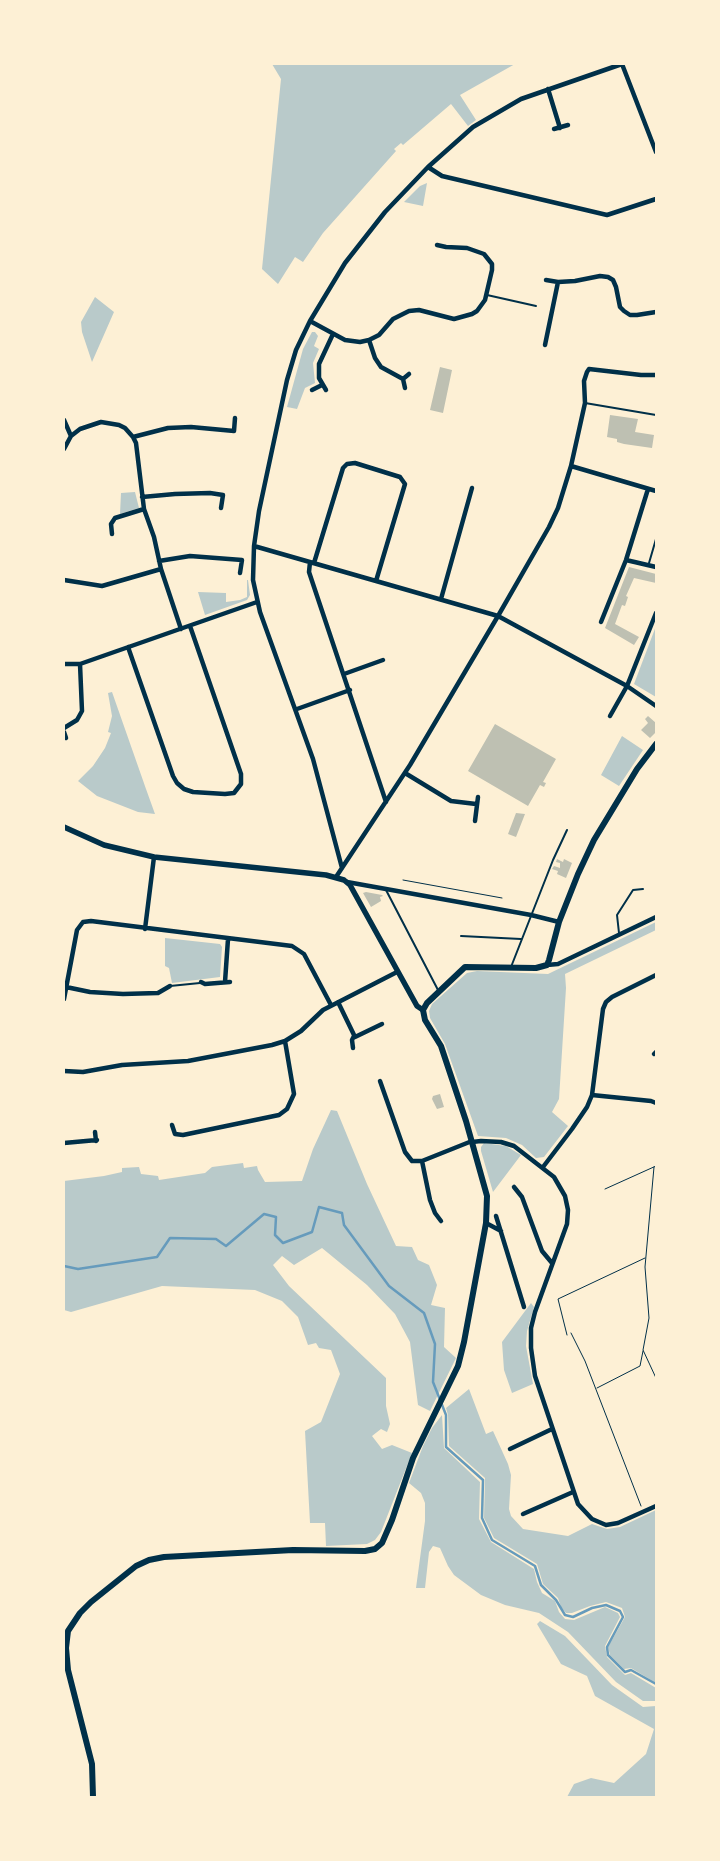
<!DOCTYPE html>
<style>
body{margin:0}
#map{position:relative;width:720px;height:1861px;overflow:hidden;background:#fdf0d5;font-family:Arial,sans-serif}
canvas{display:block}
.frame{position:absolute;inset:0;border:65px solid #fdf0d5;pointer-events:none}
</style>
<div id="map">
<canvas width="720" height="1861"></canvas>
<div class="frame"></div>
</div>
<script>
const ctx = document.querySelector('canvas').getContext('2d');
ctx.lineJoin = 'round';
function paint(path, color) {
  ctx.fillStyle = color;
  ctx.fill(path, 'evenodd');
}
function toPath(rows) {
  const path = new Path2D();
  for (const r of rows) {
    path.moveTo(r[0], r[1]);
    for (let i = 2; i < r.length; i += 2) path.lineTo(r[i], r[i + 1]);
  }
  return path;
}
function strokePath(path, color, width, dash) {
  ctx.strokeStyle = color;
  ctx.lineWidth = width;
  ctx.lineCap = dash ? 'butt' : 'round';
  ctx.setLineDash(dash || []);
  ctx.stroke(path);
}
paint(toPath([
 [272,64,515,64,460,95,476,120,468,126,451,104,403,145,401,143,394,149,396,151,323,233,303,262,295,257,278,284,262,269,281,79],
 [427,183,423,206,404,202,420,186],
 [95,297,114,312,92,362,82,332,81,322],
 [312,332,315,332,318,336,314,346,319,349,313,363,315,383,305,388,297,409,287,407,303,349],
 [135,492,139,508,120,514,121,493],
 [247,580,248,580,250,595,247,600,205,615,198,592,226,593,226,602,240,600,247,597],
 [656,626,656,697,634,684],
 [112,692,146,789,155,814,138,812,97,796,78,781,93,766,105,748,111,733,108,732,112,716,108,693],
 [622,736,643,750,619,786,601,775],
 [656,922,656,930,565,974,566,988,559,1099,552,1112,568,1126,544,1157,536,1158,522,1145,506,1138,478,1136,445,1044,430,1018,429,1011,432,1004,467,973,477,971,548,974],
 [165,938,220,944,222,947,220,977,172,983,169,968,165,966],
 [331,1110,337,1111,367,1184,396,1246,412,1247,418,1260,429,1265,437,1285,431,1305,445,1308,444,1347,456,1358,430,1411,418,1405,410,1342,395,1314,367,1285,322,1248,294,1265,282,1256,273,1265,289,1286,386,1378,386,1406,390,1424,387,1432,381,1429,372,1436,382,1449,392,1445,412,1453,381,1532,375,1540,367,1544,326,1546,325,1523,310,1523,305,1431,321,1422,340,1374,331,1350,319,1348,316,1343,308,1345,298,1317,282,1301,255,1290,162,1286,71,1312,64,1310,64,1181,104,1176,122,1172,122,1168,139,1167,141,1174,158,1176,159,1180,205,1173,212,1167,243,1163,244,1168,257,1166,258,1170,265,1182,302,1181,313,1149],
 [484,1143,506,1146,521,1155,493,1192,481,1151,481,1147],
 [531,1303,534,1307,527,1331,526,1346,533,1384,512,1393,504,1370,502,1342],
 [469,1389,486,1434,493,1431,508,1464,511,1475,509,1509,511,1516,523,1529,568,1536,592,1524,607,1529,620,1527,656,1510,656,1683,631,1668,624,1669,610,1655,608,1647,625,1617,622,1608,606,1602,590,1606,572,1613,566,1613,561,1607,558,1598,543,1584,537,1564,494,1538,484,1518,485,1478,449,1446,448,1415,446,1408],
 [442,1415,444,1448,480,1482,479,1519,491,1542,534,1569,537,1582,542,1593,555,1601,559,1612,565,1619,574,1620,605,1607,618,1613,620,1617,605,1646,607,1657,625,1675,631,1673,656,1688,656,1701,643,1701,616,1682,568,1632,539,1613,505,1605,481,1595,454,1575,448,1566,440,1548,433,1546,429,1552,425,1588,416,1588,425,1521,425,1503,421,1493,409,1483,423,1446,432,1428],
 [540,1621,565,1636,612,1685,643,1707,656,1706,656,1797,567,1797,574,1784,591,1778,614,1783,646,1754,654,1729,595,1696,587,1676,561,1664,537,1624]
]), '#b9caca');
strokePath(toPath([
 [64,1266,78,1269,157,1257,170,1238,216,1239,226,1246,264,1214,276,1217,275,1235,283,1243,312,1232,319,1207,342,1213,344,1225,389,1286,424,1313,435,1344,433,1382,446,1415,446,1447,483,1480,482,1518,492,1540,535,1566,541,1585,556,1600,565,1615,573,1617,592,1608,606,1605,620,1611,623,1617,607,1647,608,1655,625,1672,631,1670,656,1684]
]), '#669bbc', 2.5);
paint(toPath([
 [440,367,452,370,443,413,430,410],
 [610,415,638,419,635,432,654,435,652,448,624,444,617,442,617,439,607,437],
 [629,567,656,574,656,583,634,578,626,596,628,597,625,606,622,605,615,624,639,637,634,645,605,628],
 [648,716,656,723,656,732,650,738,641,730,648,723,645,719],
 [495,724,556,759,543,782,546,783,544,787,540,785,528,806,468,771],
 [516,813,525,814,516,837,508,834],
 [557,859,563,862,564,859,572,863,566,878,557,874,558,871,552,869,554,866,560,868,560,863,556,862],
 [366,892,382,895,383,896,380,897,381,901,371,907,363,893],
 [440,1094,444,1107,437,1109,432,1099,433,1096]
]), '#bec0b2');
strokePath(toPath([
 [403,880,502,898],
 [654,1167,645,1267,649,1318,643,1350,656,1378],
 [605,1189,656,1166],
 [571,1333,585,1361,641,1506],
 [567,1335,558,1299,645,1258],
 [597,1388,640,1366,643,1351]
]), '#003049', 1);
strokePath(toPath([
 [487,295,536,306],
 [585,403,656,415],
 [649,563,656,539],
 [386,890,438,990],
 [619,933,617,915,633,890,643,889],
 [461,936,521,939],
 [511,967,553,860,567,830],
 [170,986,200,983]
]), '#003049', 2);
strokePath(toPath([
 [622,64,656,152],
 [548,89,560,128],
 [554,129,568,125],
 [428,167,442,176,607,215,656,199],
 [546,280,558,282,575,281,600,276,608,277,613,280,616,287,620,307,624,311,630,315,637,315,656,312],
 [310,321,345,340,360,342,369,340,379,335,393,319,409,311,419,310,454,319,472,314,477,311,485,300,492,270,492,264,484,254,467,248,446,247,437,245],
 [369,340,375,358,381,367,403,379],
 [545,345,558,282],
 [405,388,403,379,409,374],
 [312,390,322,385],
 [326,390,319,378,319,364,333,334],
 [64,420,71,436],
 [133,437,168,428,191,427,234,431,235,418],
 [64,449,71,436,80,429,101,422,119,425,125,428,133,437,136,443,144,509,154,537,161,569,181,629],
 [571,466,656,491],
 [142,497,175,494,210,493,223,495,221,508],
 [112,534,111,524,115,518,144,509],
 [254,546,498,616,627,686,656,706],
 [626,560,656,567],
 [159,561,190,556,242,560,240,573],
 [310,562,309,572,386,802],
 [314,563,343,468,347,464,355,463,400,477,405,484,376,581],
 [64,580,102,586,161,569],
 [441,599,472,488],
 [601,622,626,560,648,489],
 [128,647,173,776,177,783,184,789,193,792,225,794,234,793,241,784,241,774,190,626],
 [64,664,80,664,257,602],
 [344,674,383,660],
 [297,709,350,690],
 [610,716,627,686,656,613],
 [64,728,77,720,82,711,80,664],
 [64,732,66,738],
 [405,773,451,801,476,804],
 [475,821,478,797],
 [342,868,313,759,260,612,253,580,254,546,259,511,287,380,296,350,310,321,345,263,385,212,428,167,473,127,521,99,622,64],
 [336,877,410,765,498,616,549,527,558,508,571,466,585,403,584,381,587,372,589,369,641,375,656,375],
 [347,882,531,915,559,922],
 [145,929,154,857],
 [547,965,558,964,656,917],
 [201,982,205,984,230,982],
 [225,982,228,939],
 [66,987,90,992,123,994,158,993,170,986],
 [64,999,77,930,83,922,91,921,292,946,304,954,331,1005],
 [338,1002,355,1037,382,1024],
 [353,1048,352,1040,354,1036],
 [654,1054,656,1052],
 [64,1071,83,1072,122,1065,188,1061,272,1045,285,1041,301,1031,323,1010,397,972],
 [380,1081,405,1152,412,1161,422,1161,472,1141],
 [592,1095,651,1101,656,1103],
 [172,1125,175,1134,183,1135,279,1115,287,1109,294,1094,285,1041],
 [95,1132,96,1141],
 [472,1142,481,1141,501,1142,514,1146,554,1177,565,1196,568,1210,567,1224,535,1312,531,1328,531,1348,535,1376,578,1504,592,1519,606,1525,618,1523,656,1506],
 [64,1143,97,1140],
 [422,1161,430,1200,435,1213,441,1221],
 [543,1167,572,1129,587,1107,592,1095,603,1009,606,1002,612,997,656,975],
 [514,1187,522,1197,542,1251,552,1263],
 [496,1216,524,1307],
 [486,1223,501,1231],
 [510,1449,552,1429],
 [523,1514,573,1492]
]), '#003049', 4.5);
strokePath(toPath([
 [64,827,104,845,154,857,326,875,344,880,350,885,417,1006,423,1010]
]), '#003049', 5.5);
strokePath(toPath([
 [93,1797,92,1764,68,1670,66,1648,68,1631,80,1613,91,1602,136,1566,149,1560,164,1557,293,1550,365,1551,375,1549,382,1543,392,1520,413,1458,458,1366,464,1342,486,1223,487,1196,466,1121,441,1046,425,1020,423,1010,427,1003,465,967,536,968,547,965,549,960,559,922,578,874,594,840,637,769,656,744]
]), '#003049', 6);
</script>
